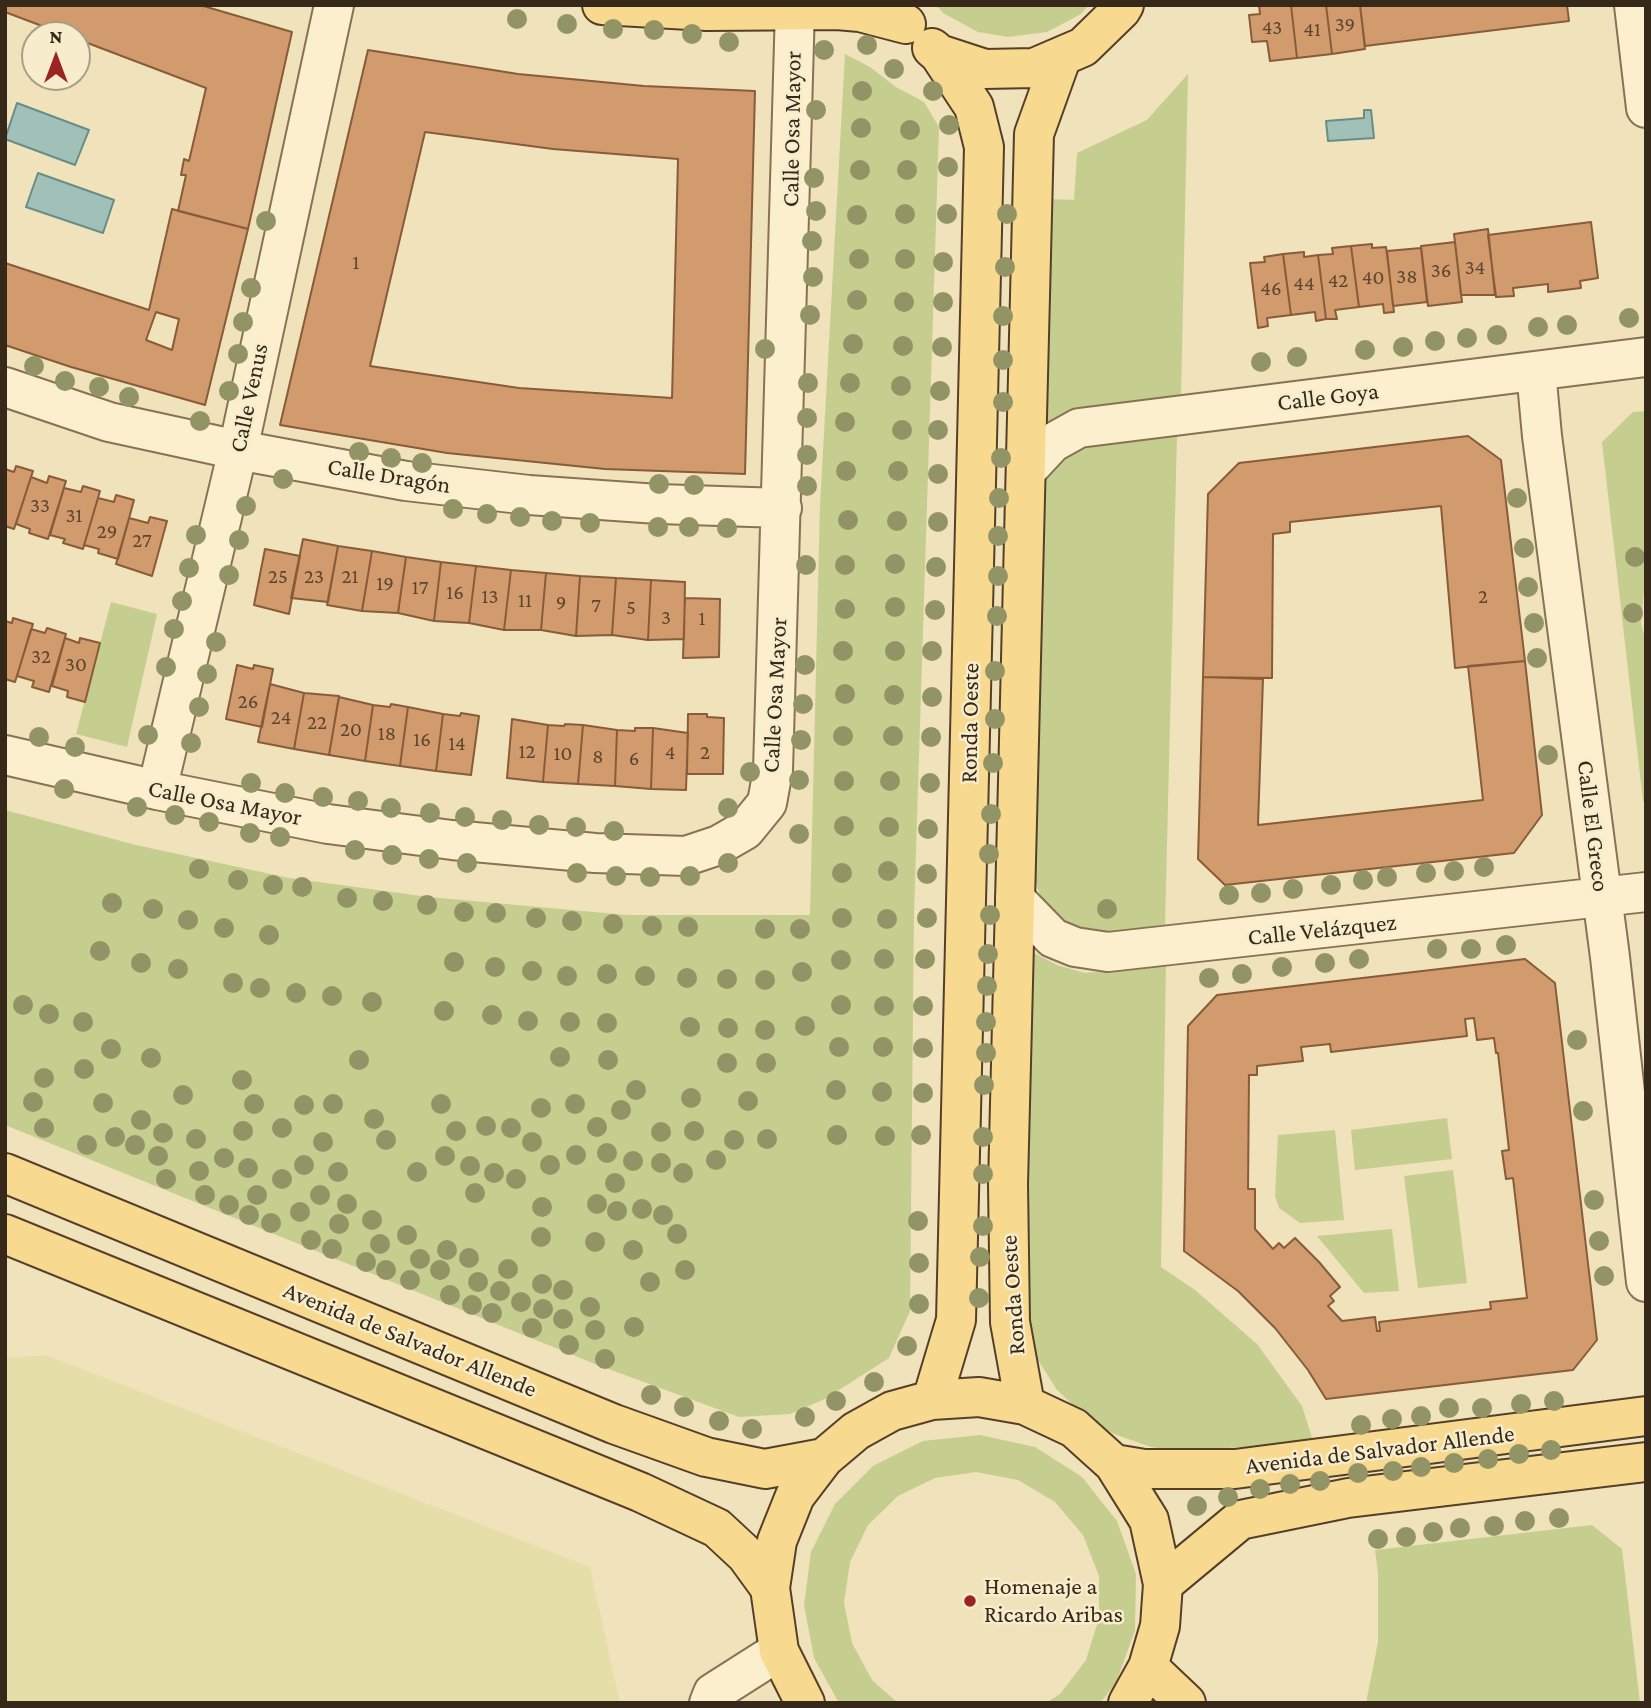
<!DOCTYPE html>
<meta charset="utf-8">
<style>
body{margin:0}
#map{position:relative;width:1651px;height:1708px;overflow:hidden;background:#f0e2bb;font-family:"Crimson Pro",serif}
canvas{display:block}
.frame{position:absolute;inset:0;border:7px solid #36291a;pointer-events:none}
.north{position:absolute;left:21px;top:21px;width:70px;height:70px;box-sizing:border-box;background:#f7eccb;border:2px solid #aa9e84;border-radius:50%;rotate:0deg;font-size:19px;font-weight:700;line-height:28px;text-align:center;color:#36291a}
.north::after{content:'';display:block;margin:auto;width:24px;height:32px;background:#9a2421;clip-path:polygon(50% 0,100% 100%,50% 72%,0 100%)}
</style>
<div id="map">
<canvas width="1651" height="1708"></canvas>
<div class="frame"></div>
<div class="north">N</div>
</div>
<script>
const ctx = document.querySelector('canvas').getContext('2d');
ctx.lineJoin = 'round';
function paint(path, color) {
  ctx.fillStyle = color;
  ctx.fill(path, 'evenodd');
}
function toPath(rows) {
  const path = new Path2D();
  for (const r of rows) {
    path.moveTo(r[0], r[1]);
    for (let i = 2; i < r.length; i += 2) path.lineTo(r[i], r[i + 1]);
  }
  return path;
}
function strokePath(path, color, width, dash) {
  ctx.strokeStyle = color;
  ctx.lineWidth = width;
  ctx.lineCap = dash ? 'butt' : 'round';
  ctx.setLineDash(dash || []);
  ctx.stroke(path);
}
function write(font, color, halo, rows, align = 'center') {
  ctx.font = font + ' "Crimson Pro",serif';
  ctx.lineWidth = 5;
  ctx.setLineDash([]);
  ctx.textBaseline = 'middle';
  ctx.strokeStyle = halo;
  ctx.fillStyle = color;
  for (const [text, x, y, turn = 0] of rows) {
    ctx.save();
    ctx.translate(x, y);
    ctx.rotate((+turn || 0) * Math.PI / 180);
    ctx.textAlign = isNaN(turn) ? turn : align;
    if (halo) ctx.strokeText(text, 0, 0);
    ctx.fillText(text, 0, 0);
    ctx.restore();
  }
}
paint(toPath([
 [46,1355,590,1567,620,1703,5,1703,5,1358]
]), '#e6dea8');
paint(toPath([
 [936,5,1089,5,1081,14,1047,32,1008,37,978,32,943,13],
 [845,54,870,67,896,87,924,102,939,127,914,914,910,1311,889,1358,825,1399,790,1414,739,1417,595,1364,5,1125,5,810,136,845,289,878,429,897,627,915,810,915,820,505],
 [1188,74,1181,397,1086,407,1061,414,1044,427,1049,199,1074,200,1077,153,1147,120],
 [1646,411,1646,570,1641,623,1646,642,1646,803,1643,801,1602,442,1633,412],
 [1177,435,1165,927,1100,934,1079,932,1062,923,1043,903,1032,873,1041,484,1052,467,1067,453,1084,445],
 [111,602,157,614,127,747,76,734],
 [1032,952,1057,965,1085,973,1166,965,1161,1267,1195,1290,1257,1344,1302,1406,1313,1441,1180,1452,1151,1447,1114,1434,1086,1417,1057,1390,1036,1357,1026,1328,1022,1294],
 [1447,1118,1452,1159,1355,1170,1351,1130],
 [1335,1130,1344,1220,1300,1223,1279,1208,1275,1196,1278,1135],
 [1453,1170,1467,1283,1418,1288,1404,1176],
 [1392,1229,1399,1291,1364,1293,1317,1236],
 [980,1435,1035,1447,1082,1477,1117,1521,1136,1574,1135,1630,1116,1683,1100,1703,1046,1703,1060,1694,1086,1660,1099,1618,1099,1576,1083,1535,1055,1502,1018,1480,976,1472,935,1478,898,1496,868,1525,850,1562,844,1603,852,1643,872,1680,898,1703,839,1703,814,1658,804,1605,811,1552,835,1504,873,1466,923,1441],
 [1592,1525,1622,1549,1640,1703,1366,1703,1378,1642,1378,1573,1375,1550]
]), '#c5ce8f');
const water = toPath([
 [17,103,89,130,75,165,5,139,17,103],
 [1364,110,1371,110,1374,138,1328,141,1326,121,1364,118,1364,110],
 [38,173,114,200,103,233,26,207,38,173]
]);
paint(water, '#a0c0b8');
strokePath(water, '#678e86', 2);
const building = toPath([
 [5,5,200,5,292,32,248,229,178,211,186,175,181,175,184,159,189,161,206,88,77,39,77,35,66,35,5,12,5,5],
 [1259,5,1291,5,1297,58,1270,61,1267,41,1252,42,1249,15,1260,14,1259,5],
 [1291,5,1326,5,1332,54,1297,58,1291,5],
 [1326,5,1360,5,1365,49,1332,54,1326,5],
 [1360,5,1567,5,1569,21,1365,46,1360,5],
 [368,50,518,74,644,86,755,91,745,474,605,469,447,453,280,425,368,50],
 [425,132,553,149,678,159,672,398,519,388,370,366,425,132],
 [172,209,248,229,205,405,71,367,5,345,5,263,149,310,172,209],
 [156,312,179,319,172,350,146,340,156,312],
 [1591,222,1598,278,1580,281,1581,288,1548,292,1548,284,1513,288,1514,296,1496,297,1488,235,1591,222],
 [1488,229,1495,295,1461,295,1454,234,1488,229],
 [1455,242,1462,302,1428,306,1421,246,1455,242],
 [1372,244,1372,248,1386,247,1394,312,1384,313,1383,304,1359,307,1351,246,1372,244],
 [1351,246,1359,307,1335,310,1337,319,1326,319,1318,255,1333,254,1332,248,1351,246],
 [1421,248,1427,302,1393,306,1387,251,1421,248],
 [1304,252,1304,257,1318,255,1326,319,1316,321,1315,312,1291,315,1283,254,1304,252],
 [1283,254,1291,315,1267,318,1268,326,1258,328,1250,263,1265,262,1264,257,1283,254],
 [1468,436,1501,460,1525,661,1455,668,1441,506,1290,522,1290,532,1273,534,1272,678,1203,677,1208,494,1239,463,1468,436],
 [16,466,33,471,14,529,5,526,5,469,14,472,16,466],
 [49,476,66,481,48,539,29,533,30,529,16,524,31,477,47,483,49,476],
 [83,486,100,491,83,549,63,543,65,539,50,535,64,488,81,492,83,486],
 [116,495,134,500,118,559,98,553,99,549,84,545,98,498,114,502,116,495],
 [150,517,167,521,152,576,116,564,129,518,148,523,150,517],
 [303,539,338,546,328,602,291,598,303,539],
 [338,546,372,551,362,611,327,605,338,546],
 [265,549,300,556,289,614,254,605,265,549],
 [372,551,406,557,398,613,362,611,372,551],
 [406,557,441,562,434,621,398,613,406,557],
 [441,562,476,566,469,623,434,621,441,562],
 [476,566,511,570,504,630,469,623,476,566],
 [511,570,546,573,541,630,504,630,511,570],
 [546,573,580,576,576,636,541,630,546,573],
 [580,576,616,578,612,635,576,636,580,576],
 [616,578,651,580,648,640,612,635,616,578],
 [651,580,685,582,684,639,648,640,651,580],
 [685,598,720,599,719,657,683,658,685,598],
 [13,618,33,624,15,682,5,679,5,621,12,623,13,618],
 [47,628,66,634,49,692,32,687,34,681,17,676,31,629,45,633,47,628],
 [65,638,79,643,80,638,100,643,85,702,67,697,68,691,52,686,65,638],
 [1525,661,1542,815,1514,853,1225,885,1198,859,1203,677,1263,679,1258,825,1483,800,1468,666,1525,661],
 [237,665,253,669,254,665,273,669,262,727,226,719,237,665],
 [270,684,304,693,294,749,258,742,270,684],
 [304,693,339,696,329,755,294,749,304,693],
 [339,697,373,705,365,761,329,755,339,697],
 [391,704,408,707,400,766,365,761,373,705,390,707,391,704],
 [408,707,443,714,436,771,400,766,408,707],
 [461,713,479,716,471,775,436,771,443,714,460,716,461,713],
 [688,714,707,714,707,717,724,718,723,774,687,774,688,714],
 [512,719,548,725,543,782,507,778,512,719],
 [565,724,583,725,578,784,543,782,548,725,564,726,565,724],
 [583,725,617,730,615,786,578,784,583,725],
 [635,728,653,728,651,789,615,786,617,730,635,731,635,728],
 [653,728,688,733,686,790,651,789,653,728],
 [1525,959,1555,983,1597,1340,1573,1370,1326,1399,1308,1370,1275,1328,1238,1291,1184,1251,1188,1026,1217,995,1525,959],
 [1474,1018,1477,1040,1494,1038,1496,1053,1498,1053,1509,1150,1502,1151,1506,1179,1513,1178,1527,1298,1490,1302,1491,1309,1379,1322,1380,1331,1377,1331,1375,1317,1342,1321,1328,1306,1334,1301,1330,1296,1340,1287,1319,1262,1295,1238,1284,1248,1279,1243,1273,1249,1255,1229,1255,1189,1248,1189,1249,1075,1257,1075,1257,1066,1303,1061,1301,1047,1330,1044,1331,1052,1467,1036,1465,1019,1474,1018]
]);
paint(building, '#d19b6e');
strokePath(building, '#885b39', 2);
const minor = toPath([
 [1634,5,1646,108],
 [1536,371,1542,436,1610,957,1646,1282],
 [5,387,109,422,238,450,406,481,529,495,658,504,782,508],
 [1026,471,1052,443,1079,428,1646,357],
 [5,755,157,790,328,824,452,840,595,853,686,856,719,845,745,830,767,803,773,770,795,8],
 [157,790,238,450,334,5],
 [1015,899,1053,938,1075,947,1108,952,1646,892],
 [709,1703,713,1693,779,1651]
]);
const major = toPath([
 [602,5,707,11,837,10,860,12,906,24],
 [932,48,939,54,985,69,1034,68,1083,47,1121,10,1124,5],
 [5,1173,614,1424,706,1457,765,1469,824,1458],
 [5,1234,640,1492,717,1528,746,1555,770,1588],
 [932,1400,956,1320,984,147,974,107,939,54],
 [1025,1405,1010,1322,1008,1184,1034,134,1062,56],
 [1114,1464,1144,1469,1235,1469,1646,1416],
 [1163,1584,1240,1520,1348,1498,1646,1462],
 [1148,1667,1186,1703],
 [805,1703,779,1651,770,1588,777,1541,795,1496,824,1458,856,1431,892,1411,932,1400,979,1397,1025,1405,1074,1428,1114,1464,1149,1520,1163,1584,1160,1626,1148,1667,1128,1703]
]);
strokePath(minor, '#887154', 42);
strokePath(major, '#553f29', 42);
strokePath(minor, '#fbefce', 38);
strokePath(major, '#f7da8f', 38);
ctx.fillStyle = '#929465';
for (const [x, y] of [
 [517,19],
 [567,24],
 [613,29],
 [654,30],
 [692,34],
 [729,42],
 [867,45],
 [824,50],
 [894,69],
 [862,91],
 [933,91],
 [816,110],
 [949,125],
 [861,128],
 [910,130],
 [948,167],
 [860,170],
 [907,170],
 [814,178],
 [816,211],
 [905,214],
 [947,214],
 [1007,214],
 [857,215],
 [266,221],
 [812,241],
 [859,259],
 [905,259],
 [943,262],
 [1005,267],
 [813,277],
 [251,288],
 [857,300],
 [904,302],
 [943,302],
 [810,315],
 [1003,316],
 [1629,318],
 [243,322],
 [1567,325],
 [1538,327],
 [1497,335],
 [1467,338],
 [1435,341],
 [853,344],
 [903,346],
 [942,347],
 [1403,347],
 [765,349],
 [1365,350],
 [238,354],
 [1297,357],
 [1003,360],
 [1261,362],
 [34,366],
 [65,381],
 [808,383],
 [850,383],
 [901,386],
 [99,387],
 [229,391],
 [940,391],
 [129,397],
 [1003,402],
 [807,418],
 [200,421],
 [845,422],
 [902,430],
 [938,430],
 [359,452],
 [807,455],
 [391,458],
 [1001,458],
 [422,463],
 [846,471],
 [898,471],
 [938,474],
 [283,479],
 [659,484],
 [694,485],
 [807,486],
 [999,498],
 [1517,498],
 [246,506],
 [453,509],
 [487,514],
 [520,517],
 [848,520],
 [552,521],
 [897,521],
 [938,522],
 [590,523],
 [658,527],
 [689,527],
 [727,528],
 [196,535],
 [998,536],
 [239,540],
 [1524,548],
 [1635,557],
 [895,564],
 [806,565],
 [845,565],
 [936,567],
 [189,568],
 [229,575],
 [998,576],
 [1528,587],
 [182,601],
 [895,607],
 [845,609],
 [935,610],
 [1633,613],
 [997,616],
 [1534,623],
 [174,629],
 [216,642],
 [843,651],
 [895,651],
 [932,651],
 [1537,658],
 [805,665],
 [166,667],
 [995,671],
 [207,674],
 [845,694],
 [894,695],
 [932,697],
 [803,704],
 [199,707],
 [995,719],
 [148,735],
 [843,736],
 [893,736],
 [39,737],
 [931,737],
 [801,740],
 [191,743],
 [75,747],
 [1548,755],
 [993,763],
 [750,772],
 [799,780],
 [844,781],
 [890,781],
 [251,783],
 [930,783],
 [64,789],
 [285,793],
 [323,797],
 [358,801],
 [137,807],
 [391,808],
 [728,808],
 [430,813],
 [991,814],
 [175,815],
 [465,817],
 [502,820],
 [209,822],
 [539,825],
 [844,826],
 [576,827],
 [889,827],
 [928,829],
 [614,831],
 [250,833],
 [799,834],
 [280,837],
 [355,850],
 [989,854],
 [392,855],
 [429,859],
 [467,863],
 [728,863],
 [1484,867],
 [199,869],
 [888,871],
 [1454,871],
 [577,873],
 [842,873],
 [1426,873],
 [927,874],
 [616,876],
 [690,876],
 [650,877],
 [1387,877],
 [238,880],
 [1363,880],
 [273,885],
 [1331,885],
 [302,887],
 [1293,889],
 [1261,893],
 [1229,895],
 [347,898],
 [383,901],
 [112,903],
 [427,905],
 [153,909],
 [1107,909],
 [464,912],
 [496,913],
 [990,915],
 [536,918],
 [842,918],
 [927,918],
 [887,919],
 [188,920],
 [572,921],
 [613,924],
 [652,926],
 [688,927],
 [224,928],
 [765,929],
 [800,929],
 [269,935],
 [1506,945],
 [1437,949],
 [1471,949],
 [100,951],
 [988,954],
 [884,959],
 [925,959],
 [1359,959],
 [841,960],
 [454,962],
 [141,963],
 [1325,963],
 [495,967],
 [1282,967],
 [178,969],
 [532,971],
 [802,972],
 [607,974],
 [1242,974],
 [567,976],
 [645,976],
 [687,978],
 [1209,978],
 [727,979],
 [765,980],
 [233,983],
 [987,986],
 [260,988],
 [296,993],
 [332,996],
 [372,1002],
 [23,1005],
 [841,1005],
 [884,1006],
 [923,1006],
 [444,1011],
 [49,1014],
 [492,1015],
 [528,1021],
 [83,1022],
 [570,1022],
 [986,1022],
 [607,1023],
 [805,1026],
 [690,1027],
 [728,1028],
 [765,1030],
 [1577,1040],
 [839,1047],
 [883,1047],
 [923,1048],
 [111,1049],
 [986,1053],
 [560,1057],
 [151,1058],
 [359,1060],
 [608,1060],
 [727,1063],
 [766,1063],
 [84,1069],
 [44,1078],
 [242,1080],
 [984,1085],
 [636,1090],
 [836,1090],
 [882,1092],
 [923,1093],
 [183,1095],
 [691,1098],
 [748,1101],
 [33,1102],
 [103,1103],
 [254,1104],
 [333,1104],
 [441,1104],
 [575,1104],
 [304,1105],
 [541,1108],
 [621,1110],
 [1583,1111],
 [374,1119],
 [141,1120],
 [486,1126],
 [597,1127],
 [44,1128],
 [282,1128],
 [511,1128],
 [243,1131],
 [456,1131],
 [694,1131],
 [661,1132],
 [163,1133],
 [837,1135],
 [921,1135],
 [885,1136],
 [115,1137],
 [983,1137],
 [196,1139],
 [767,1139],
 [386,1140],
 [734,1140],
 [323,1142],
 [532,1142],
 [87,1145],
 [135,1145],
 [607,1153],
 [576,1155],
 [158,1156],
 [445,1156],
 [224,1158],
 [716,1160],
 [633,1161],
 [661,1163],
 [304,1165],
 [550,1165],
 [470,1166],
 [248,1168],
 [199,1171],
 [338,1172],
 [417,1172],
 [494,1173],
 [683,1173],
 [983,1174],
 [166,1179],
 [282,1179],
 [516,1179],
 [615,1183],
 [475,1193],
 [205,1195],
 [257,1195],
 [320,1195],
 [1594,1200],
 [347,1204],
 [597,1204],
 [229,1205],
 [542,1207],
 [642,1209],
 [617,1211],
 [300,1212],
 [249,1215],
 [663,1215],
 [372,1220],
 [918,1221],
 [271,1223],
 [339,1224],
 [983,1226],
 [677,1234],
 [407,1235],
 [541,1237],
 [311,1240],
 [1599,1241],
 [595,1242],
 [380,1244],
 [332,1249],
 [447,1250],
 [633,1250],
 [980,1257],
 [469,1258],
 [420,1259],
 [366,1262],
 [919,1263],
 [508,1269],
 [386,1270],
 [440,1270],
 [685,1270],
 [1604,1276],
 [410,1280],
 [478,1282],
 [650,1282],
 [542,1284],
 [563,1290],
 [500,1291],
 [450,1295],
 [979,1298],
 [521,1302],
 [919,1304],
 [472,1305],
 [590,1307],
 [543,1309],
 [492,1313],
 [563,1319],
 [634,1327],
 [532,1328],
 [595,1330],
 [569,1345],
 [907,1346],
 [605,1359],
 [874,1382],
 [651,1395],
 [836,1401],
 [1554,1401],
 [1521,1404],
 [684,1407],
 [1449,1408],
 [1482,1408],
 [1421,1416],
 [805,1417],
 [1392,1419],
 [719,1421],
 [1361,1425],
 [752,1429],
 [1551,1450],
 [1519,1454],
 [1488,1459],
 [1454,1463],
 [1421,1467],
 [1393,1471],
 [1358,1473],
 [1320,1481],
 [1290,1484],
 [1260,1489],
 [1228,1497],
 [1197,1506],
 [1559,1518],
 [1525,1521],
 [1494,1526],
 [1460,1528],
 [1433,1532],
 [1406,1537],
 [1378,1539]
]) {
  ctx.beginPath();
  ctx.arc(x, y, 10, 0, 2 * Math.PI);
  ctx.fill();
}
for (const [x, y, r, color] of [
 [970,1601,7,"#9a2421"]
]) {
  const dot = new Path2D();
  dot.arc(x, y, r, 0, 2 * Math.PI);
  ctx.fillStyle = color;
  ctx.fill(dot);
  strokePath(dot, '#f7eccb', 2.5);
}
write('21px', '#5d462f', null, [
 ["39",1345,25],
 ["43",1272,28],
 ["41",1312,30],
 ["1",356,263],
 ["34",1475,268],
 ["36",1441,271],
 ["38",1407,277],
 ["40",1373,278],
 ["42",1338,281],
 ["44",1304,284],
 ["46",1271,289],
 ["33",40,506],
 ["31",74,516],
 ["29",107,532],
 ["27",142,541],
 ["25",278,577],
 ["23",314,577],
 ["21",350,577],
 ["19",385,584],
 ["17",420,588],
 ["16",455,593],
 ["13",490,597],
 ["2",1483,597],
 ["11",525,601],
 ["9",561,603],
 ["7",596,606],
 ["5",631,608],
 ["3",666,618],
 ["1",702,619],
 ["32",41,657],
 ["30",76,665],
 ["26",248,702],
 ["24",281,718],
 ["22",317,723],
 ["20",351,730],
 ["18",387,734],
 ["16",422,740],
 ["14",457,744],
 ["12",527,752],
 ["4",670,753],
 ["2",705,753],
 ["10",563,754],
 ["8",598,757],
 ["6",634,759]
]);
write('24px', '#36291a', '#f7eccb', [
 ["Calle Osa Mayor",792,129,-89],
 ["Calle Goya",1328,397,-7],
 ["Calle Venus",249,398,-78],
 ["Calle Dragón",389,476,9],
 ["Calle Osa Mayor",775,695,-87],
 ["Ronda Oeste",970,723,-89],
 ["Calle Osa Mayor",225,803,11],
 ["Calle El Greco",1593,826,83],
 ["Calle Velázquez",1322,930,-6],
 ["Ronda Oeste",1013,1295,-94],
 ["Avenida de Salvador Allende",410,1340,22],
 ["Avenida de Salvador Allende",1380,1450,-7]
]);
write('24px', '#36291a', '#f7eccb', [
 ["Homenaje a",984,1587],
 ["Ricardo Aribas",984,1615]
], 'left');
</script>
